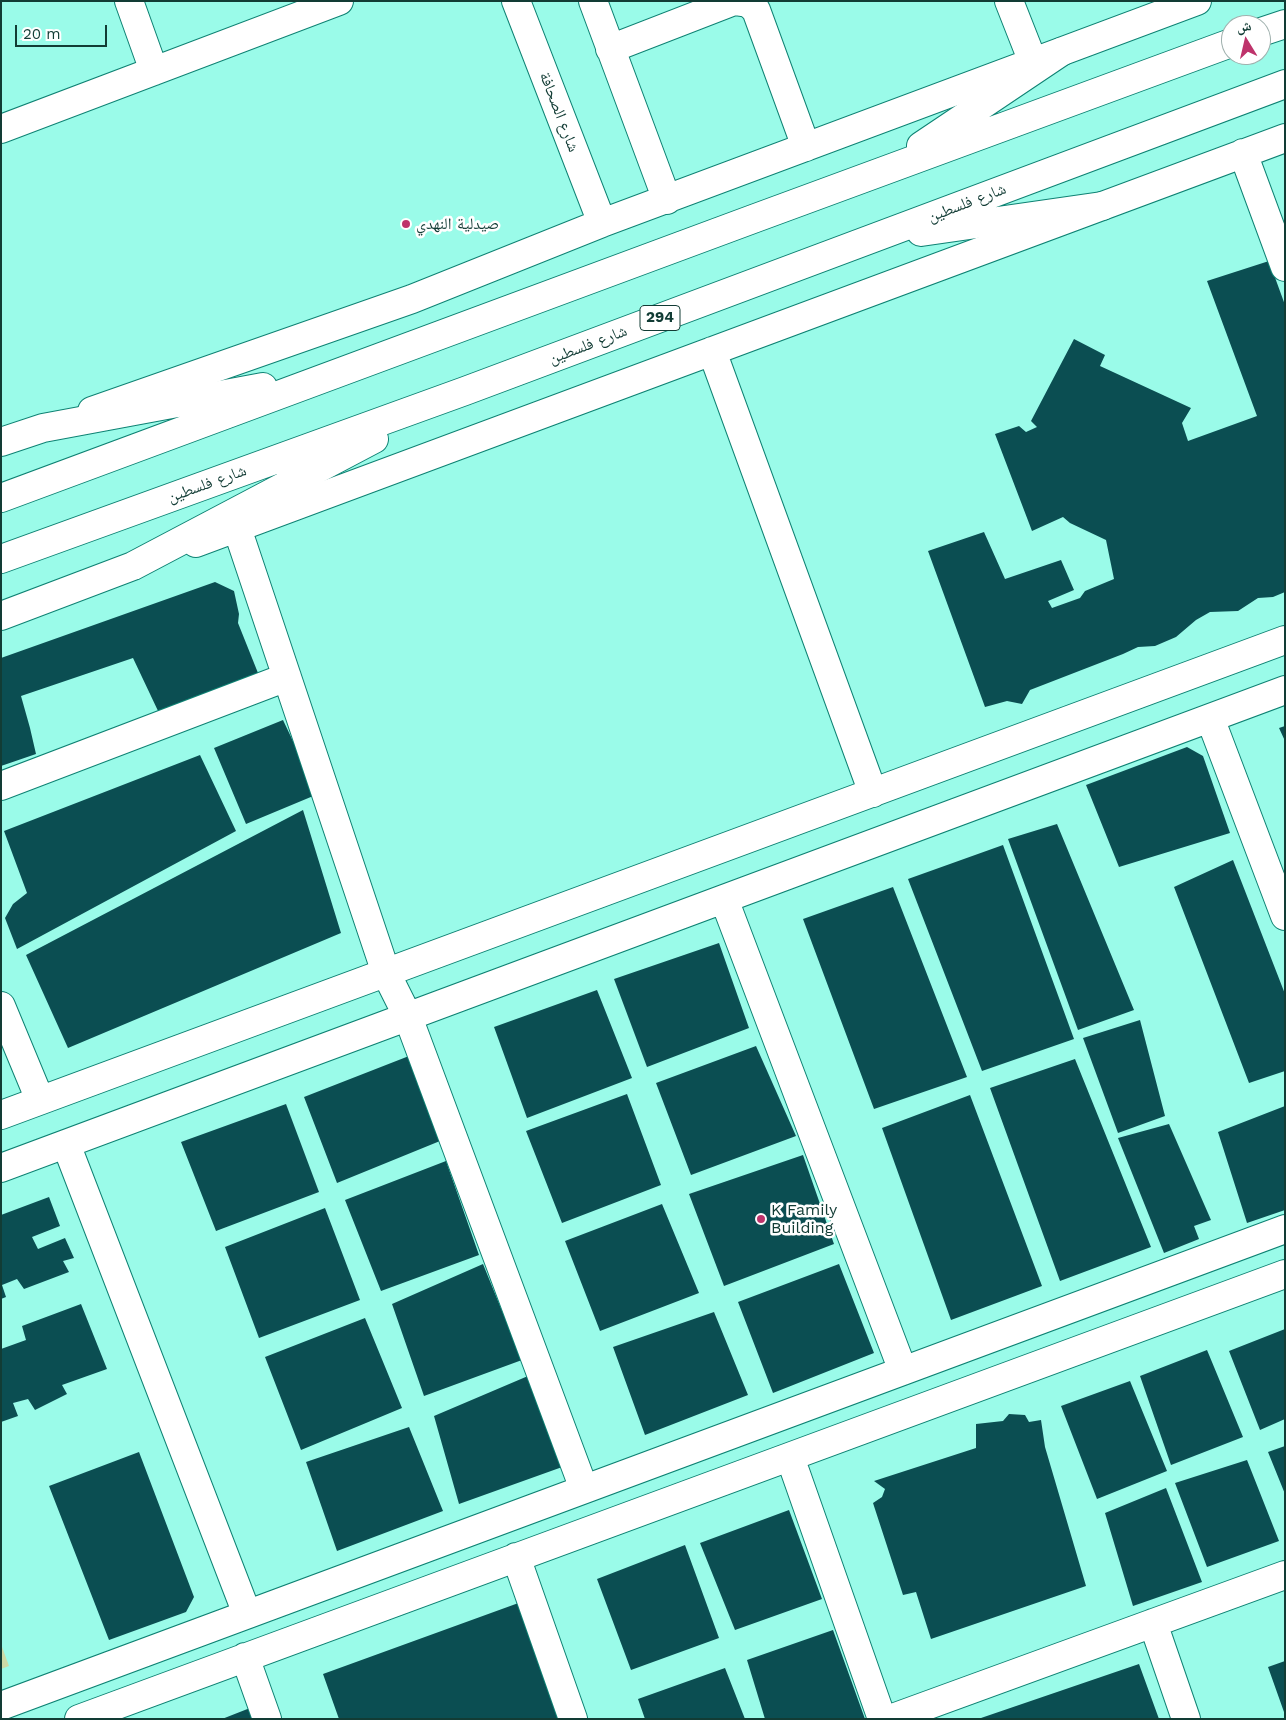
<!DOCTYPE html>
<meta charset="utf-8">
<style>
body{margin:0}
#map{position:relative;width:1286px;height:1720px;overflow:hidden;background:#9afbe9;font-family:"Work Sans","Noto Naskh Arabic",sans-serif}
canvas{display:block}
.frame{position:absolute;inset:0;border:2px solid #123c35;pointer-events:none}
.north{position:absolute;left:1221px;top:15px;width:50px;height:50px;box-sizing:border-box;background:#fff;border:1px solid #a0b1ae;border-radius:50%;rotate:351deg;font-size:14px;font-weight:700;line-height:20px;text-align:center;color:#123c35}
.north::after{content:'';display:block;margin:auto;width:18px;height:22px;background:#be336b;clip-path:polygon(50% 0,100% 100%,50% 72%,0 100%)}
.scale{position:absolute;left:15px;top:25px;width:92px;height:22px;box-sizing:border-box;border:2px solid #123c35;border-top:0;padding-left:6px;font-size:15px;line-height:18px;white-space:nowrap;color:#123c35;-webkit-text-stroke:4px #fff;paint-order:stroke}
</style>
<div id="map">
<canvas width="1286" height="1720"></canvas>
<div class="frame"></div>
<div class="north">ش</div>
<div class="scale">20 m</div>
</div>
<script>
const ctx = document.querySelector('canvas').getContext('2d');
ctx.lineJoin = 'round';
function paint(path, color) {
  ctx.fillStyle = color;
  ctx.fill(path, 'evenodd');
}
function toPath(rows) {
  const path = new Path2D();
  for (const r of rows) {
    path.moveTo(r[0], r[1]);
    for (let i = 2; i < r.length; i += 2) path.lineTo(r[i], r[i + 1]);
  }
  return path;
}
function strokePath(path, color, width, dash) {
  ctx.strokeStyle = color;
  ctx.lineWidth = width;
  ctx.lineCap = dash ? 'butt' : 'round';
  ctx.setLineDash(dash || []);
  ctx.stroke(path);
}
function write(font, color, halo, rows, align = 'center') {
  ctx.font = font + ' "Work Sans","Noto Naskh Arabic",sans-serif';
  ctx.lineWidth = 5;
  ctx.setLineDash([]);
  ctx.textBaseline = 'middle';
  ctx.strokeStyle = halo;
  ctx.fillStyle = color;
  for (const [text, x, y, turn = 0] of rows) {
    ctx.save();
    ctx.translate(x, y);
    ctx.rotate((+turn || 0) * Math.PI / 180);
    ctx.textAlign = isNaN(turn) ? turn : align;
    if (halo) ctx.strokeText(text, 0, 0);
    ctx.fillText(text, 0, 0);
    ctx.restore();
  }
}
paint(toPath([
 [1,1644,9,1666,1,1669]
]), '#ccdaa8');
paint(toPath([
 [1269,261,1285,305,1285,592,1273,597,1258,598,1238,611,1210,612,1196,620,1176,637,1155,646,1138,647,1123,654,1030,690,1022,704,1007,701,985,707,928,551,984,532,1005,579,1061,560,1074,590,1048,601,1052,608,1080,598,1085,591,1114,579,1106,540,1070,523,1063,517,1032,531,995,434,1019,426,1026,432,1037,427,1031,421,1074,339,1105,355,1100,366,1191,408,1182,423,1188,441,1257,416,1207,281],
 [215,582,234,591,239,614,238,623,260,678,159,713,133,658,21,696,30,728,36,754,1,766,1,658],
 [283,720,318,794,246,824,214,748],
 [1285,726,1285,741,1279,728],
 [1187,747,1203,756,1230,833,1119,867,1086,785],
 [200,755,236,831,17,949,5,918,13,904,27,893,4,831],
 [303,810,341,933,68,1048,26,955],
 [1057,824,1134,1010,1078,1030,1008,839],
 [1003,845,1074,1039,982,1071,908,879],
 [1233,860,1285,994,1285,1071,1249,1083,1174,887],
 [893,887,967,1077,874,1109,803,919],
 [719,943,749,1028,647,1067,614,979],
 [597,990,632,1078,527,1118,494,1027],
 [1140,1020,1165,1116,1118,1133,1083,1038],
 [756,1046,796,1136,691,1175,656,1083],
 [409,1056,440,1141,337,1183,304,1097],
 [1075,1059,1151,1247,1060,1281,990,1088],
 [627,1094,661,1185,562,1223,526,1131],
 [970,1095,1042,1286,951,1320,882,1128],
 [286,1104,319,1192,216,1231,181,1142],
 [1285,1106,1285,1210,1247,1223,1218,1132],
 [1169,1124,1211,1220,1194,1226,1199,1239,1164,1253,1118,1138],
 [803,1155,834,1244,724,1286,689,1194],
 [446,1161,479,1255,381,1291,345,1200],
 [49,1197,60,1226,32,1237,38,1249,65,1238,74,1258,63,1261,69,1272,24,1289,17,1279,2,1285,6,1297,1,1299,1,1215],
 [662,1204,699,1293,600,1331,565,1241],
 [325,1208,360,1300,259,1338,225,1247],
 [483,1264,522,1360,424,1396,392,1304],
 [839,1264,874,1353,773,1393,738,1302],
 [81,1304,107,1369,62,1385,67,1394,35,1410,28,1399,13,1403,18,1416,1,1422,1,1349,26,1340,22,1326],
 [714,1312,748,1395,645,1435,613,1347],
 [365,1318,402,1408,301,1450,265,1357],
 [1285,1329,1285,1419,1260,1430,1229,1351],
 [1207,1350,1243,1437,1171,1465,1140,1376],
 [528,1376,565,1466,459,1504,434,1416],
 [1130,1381,1167,1471,1097,1499,1061,1406],
 [1009,1414,1025,1415,1029,1422,1041,1420,1045,1447,1086,1586,931,1639,916,1592,903,1595,873,1503,882,1497,885,1489,874,1481,976,1448,976,1424,1003,1421],
 [409,1427,443,1511,337,1551,306,1462],
 [1285,1446,1285,1494,1268,1452],
 [139,1452,194,1597,186,1612,109,1640,49,1486],
 [1247,1460,1279,1541,1207,1567,1175,1483],
 [1166,1488,1202,1582,1133,1606,1105,1513],
 [789,1510,822,1599,735,1630,700,1543],
 [685,1545,719,1638,631,1670,597,1579],
 [524,1601,565,1719,339,1719,323,1674],
 [833,1630,865,1719,765,1719,747,1660],
 [1285,1661,1285,1712,1284,1712,1268,1667],
 [1139,1664,1159,1719,981,1719,981,1718],
 [725,1668,745,1719,645,1719,638,1699],
 [250,1708,254,1719,222,1719]
]), '#0b4e52');
const minor = toPath([
 [129,1,154,71],
 [516,1,602,223],
 [593,1,667,200],
 [1009,1,1033,62],
 [610,49,734,1,748,3,756,10,806,147],
 [1,129,339,1],
 [1243,153,1285,267],
 [712,351,873,793],
 [92,411,412,299,602,223,1197,1],
 [237,528,386,973,408,1017,584,1489],
 [196,543,1285,138],
 [1210,718,1285,916],
 [1,786,287,677],
 [724,899,903,1371],
 [1,1006,40,1100],
 [1,1115,1285,640],
 [66,1144,247,1614],
 [1,1168,1285,690],
 [790,1457,882,1719],
 [516,1557,573,1719],
 [1153,1623,1186,1719],
 [245,1657,267,1719],
 [1,1706,1285,1229],
 [79,1719,1285,1274],
 [890,1719,1285,1575]
]);
const major = toPath([
 [1261,32,1285,24],
 [921,146,1061,52],
 [921,232,1102,206],
 [1,442,43,428,263,387],
 [1,498,753,219,1231,43],
 [1,559,465,391,1285,84],
 [1,616,133,566,374,439]
]);
strokePath(minor, '#0e8273', 30);
strokePath(major, '#0e8273', 30);
strokePath(minor, '#fff', 28);
strokePath(major, '#fff', 28);
for (const [x, y, r, color] of [
 [406,224,5,"#be336b"],
 [761,1219,5,"#be336b"]
]) {
  const dot = new Path2D();
  dot.arc(x, y, r, 0, 2 * Math.PI);
  ctx.fillStyle = color;
  ctx.fill(dot);
  strokePath(dot, '#fff', 2);
}
for (const [x, y, w] of [
 [660,318,40]
]) {
  const box = new Path2D();
  box.roundRect(x - w / 2, y - 12.5, w, 25, 4);
  ctx.fillStyle = '#fff';
  ctx.fill(box);
  strokePath(box, '#123c35', 1);
}
write('bold 15px', '#123c35', null, [
 ["294",660,318]
]);
write('16px', '#123c35', '#fff', [
 ["شارع الصحافة",559,112,69],
 ["شارع فلسطين",967,203,-21],
 ["شارع فلسطين",588,345,-21],
 ["شارع فلسطين",207,484,-20]
]);
write('16px', '#123c35', '#fff', [
 ["صيدلية النهدي",416,224],
 ["K Family",771,1210],
 ["Building",771,1228]
], 'left');
</script>
